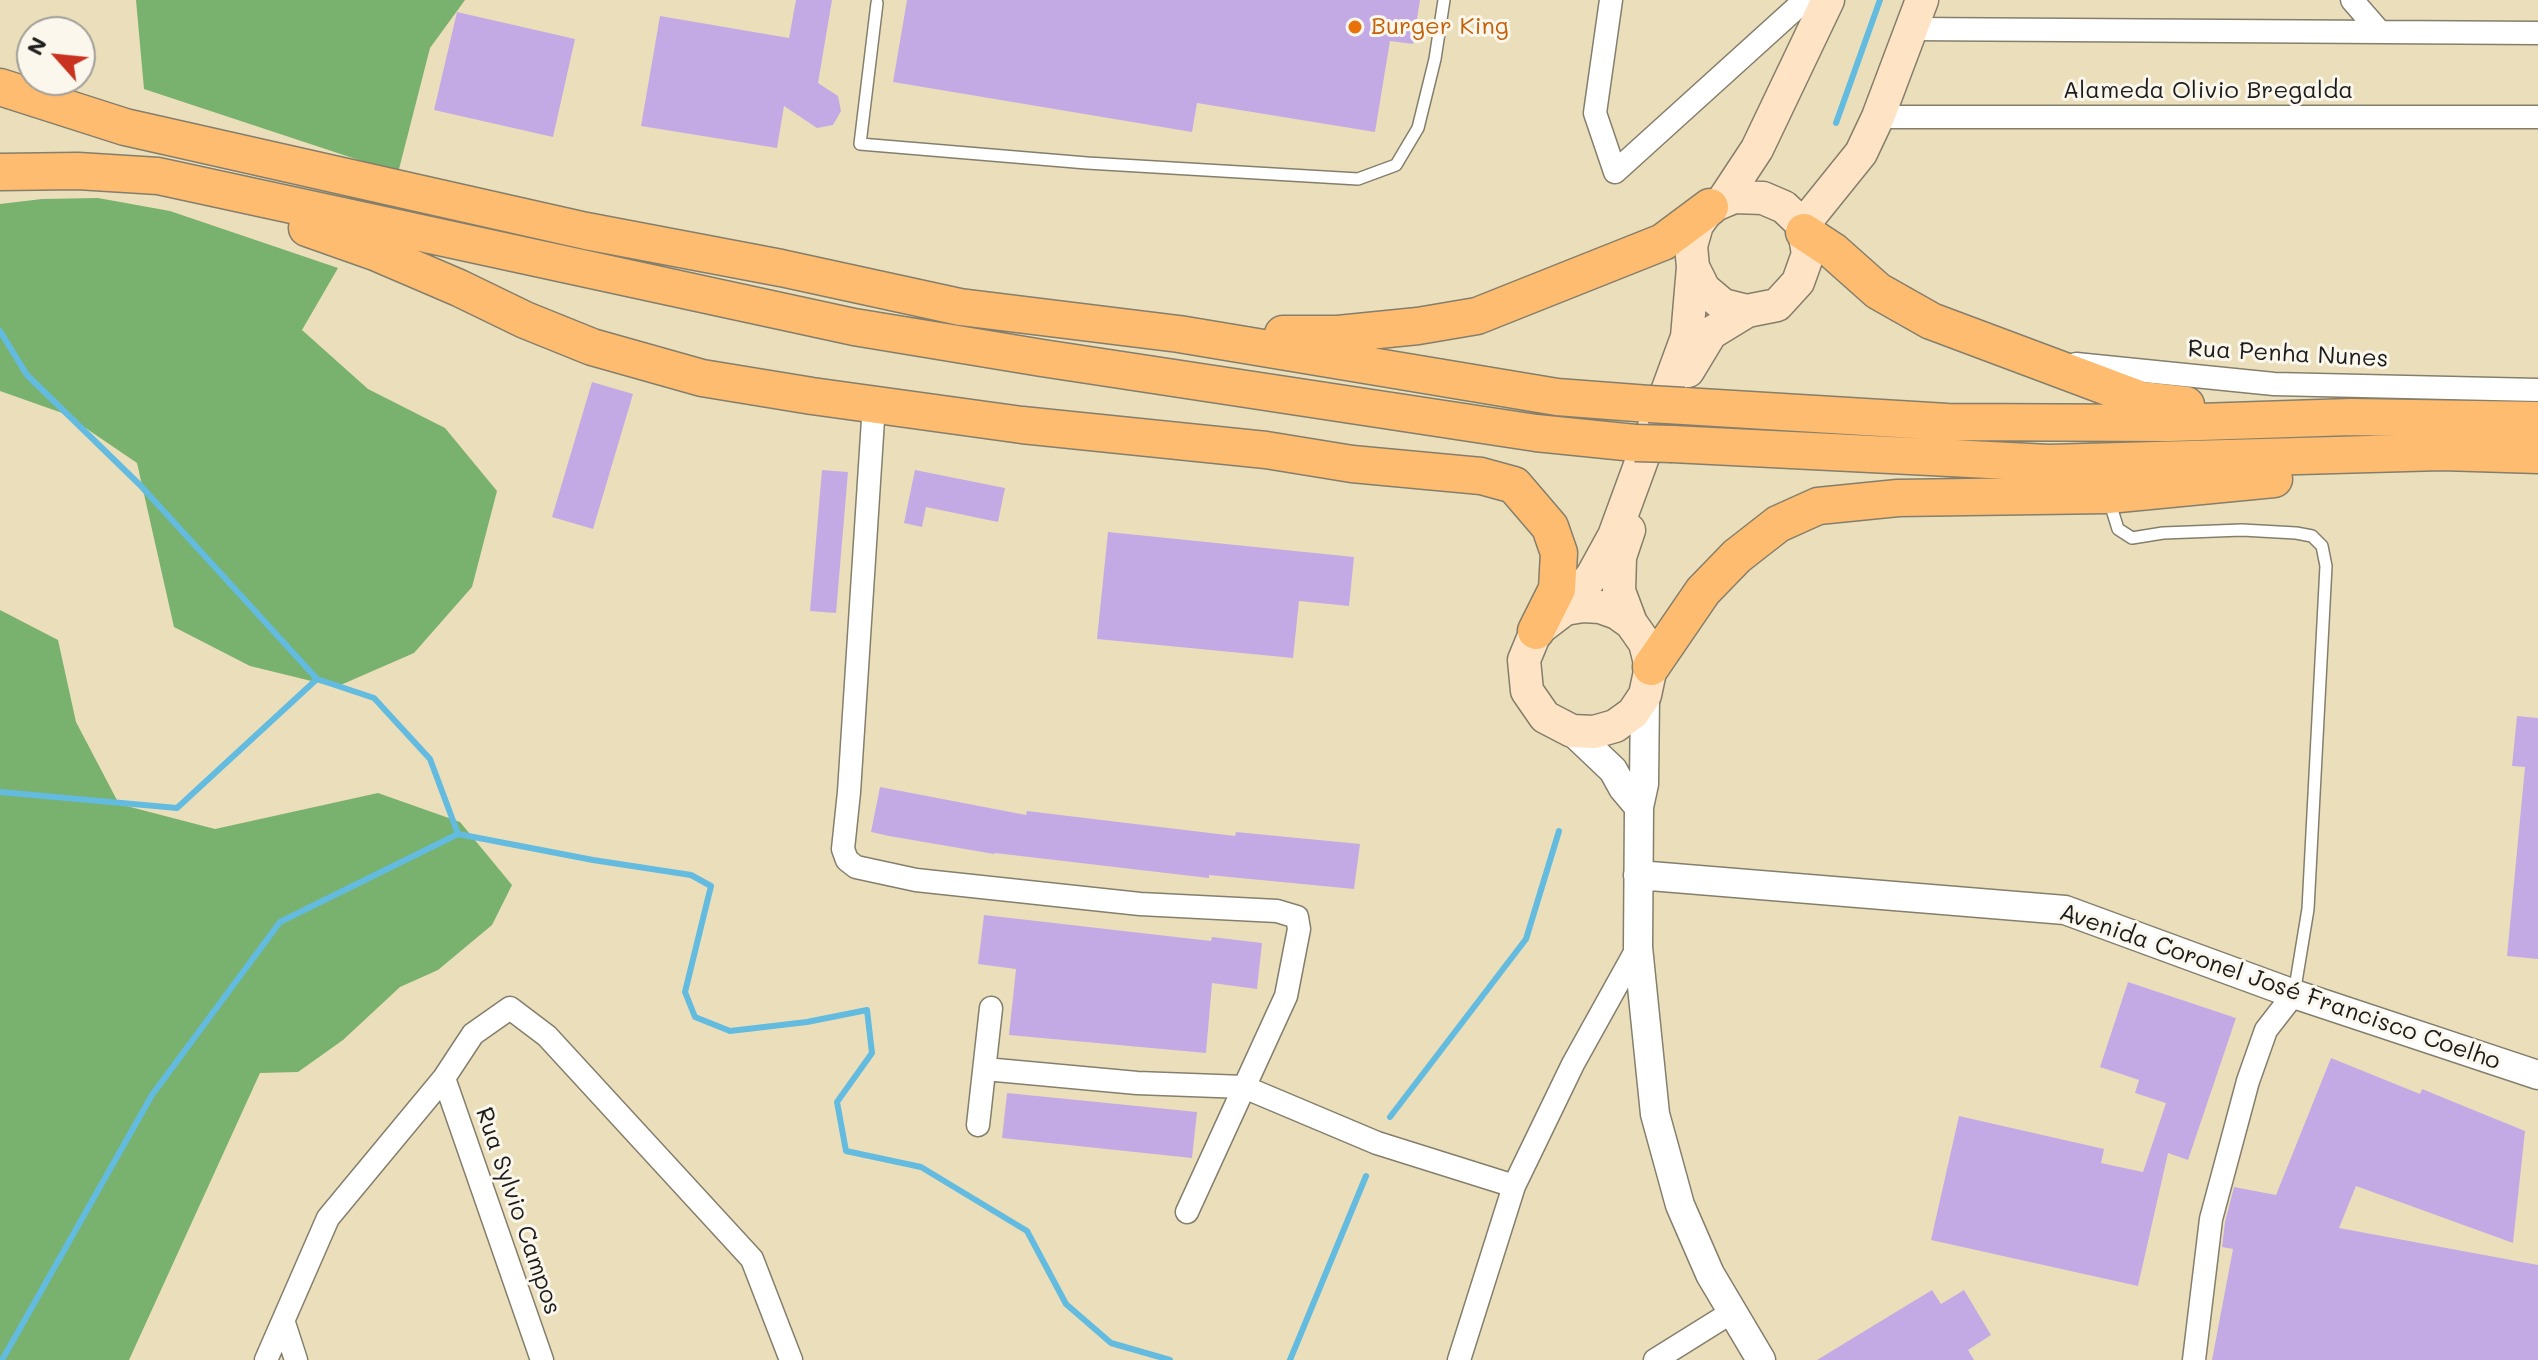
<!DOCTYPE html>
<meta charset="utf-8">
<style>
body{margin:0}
#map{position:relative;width:2538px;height:1360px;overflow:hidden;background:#ebdfbb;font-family:Mali,sans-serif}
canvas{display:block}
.north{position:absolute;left:16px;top:16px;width:80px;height:80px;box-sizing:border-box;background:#fbf7ec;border:2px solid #a29f99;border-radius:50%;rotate:297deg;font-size:22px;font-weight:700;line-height:32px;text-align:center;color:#1c1c1c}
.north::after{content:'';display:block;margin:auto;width:28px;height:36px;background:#c8321e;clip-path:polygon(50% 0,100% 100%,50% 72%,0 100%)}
</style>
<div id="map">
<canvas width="2538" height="1360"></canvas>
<div class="north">N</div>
</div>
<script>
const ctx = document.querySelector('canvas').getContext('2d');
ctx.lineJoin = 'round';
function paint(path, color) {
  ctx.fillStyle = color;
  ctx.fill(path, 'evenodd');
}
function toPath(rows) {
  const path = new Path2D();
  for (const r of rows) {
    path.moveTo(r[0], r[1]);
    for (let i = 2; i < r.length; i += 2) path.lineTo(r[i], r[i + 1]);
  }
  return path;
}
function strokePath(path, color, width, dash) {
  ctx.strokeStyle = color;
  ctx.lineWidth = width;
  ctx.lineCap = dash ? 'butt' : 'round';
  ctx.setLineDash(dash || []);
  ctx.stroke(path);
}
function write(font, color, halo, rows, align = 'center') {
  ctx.font = font + ' Mali,sans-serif';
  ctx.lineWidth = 6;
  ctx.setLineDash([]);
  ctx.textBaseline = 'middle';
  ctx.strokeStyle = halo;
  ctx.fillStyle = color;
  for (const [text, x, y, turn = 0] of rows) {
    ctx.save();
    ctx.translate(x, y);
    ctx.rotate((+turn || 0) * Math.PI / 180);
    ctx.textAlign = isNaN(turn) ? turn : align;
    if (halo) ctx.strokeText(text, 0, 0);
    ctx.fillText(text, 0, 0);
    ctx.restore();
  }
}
paint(toPath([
 [136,0,465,0,430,48,398,173,144,89],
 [98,198,170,211,338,268,302,330,368,389,445,428,497,491,472,587,414,653,336,687,250,666,174,627,137,463,65,414,0,391,0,204,42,199],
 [0,610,58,640,76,722,119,804,215,829,378,793,460,822,512,885,492,925,438,970,400,987,343,1040,298,1072,260,1073,129,1360,0,1360]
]), '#79b16e');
strokePath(toPath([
 [1836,123,1880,0],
 [0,331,27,375,140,485,317,679],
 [0,792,177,808,317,679,374,698,430,759,458,834,593,860,691,875,711,886,685,992,695,1017,730,1031,807,1022,867,1010,872,1053,837,1102,846,1151,921,1167,1027,1231,1066,1304,1111,1343,1170,1360],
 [1390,1117,1526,939,1559,831],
 [2,1360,152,1095,280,922,458,834],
 [1290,1360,1366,1176]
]), '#63bbe0', 6);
paint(toPath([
 [796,0,832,0,818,83,838,96,841,111,833,125,817,128,784,106,777,148,641,126,660,16,789,38],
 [907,0,1420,0,1413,44,1390,41,1375,132,1197,103,1192,132,893,82],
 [457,12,575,39,553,137,434,110],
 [592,382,633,394,593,529,552,517],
 [822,470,848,472,836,613,810,611],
 [915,470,1005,488,998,522,926,507,922,527,904,523],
 [1108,532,1354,557,1349,606,1299,601,1293,658,1097,639],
 [2517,716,2538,718,2538,959,2507,956,2525,767,2512,766],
 [880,787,1026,815,1027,811,1235,836,1236,832,1360,844,1354,889,1209,875,1209,878,995,853,994,854,889,836,871,832],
 [984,915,1211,941,1212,937,1262,943,1257,989,1212,983,1206,1053,1009,1035,1016,969,978,964],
 [2128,982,2236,1018,2188,1160,2168,1153,2138,1286,1931,1240,1959,1116,2104,1149,2101,1163,2143,1172,2166,1103,2135,1093,2139,1080,2100,1067],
 [2331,1058,2420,1094,2422,1089,2525,1131,2513,1243,2356,1186,2339,1228,2538,1265,2538,1360,2212,1360,2233,1249,2222,1247,2225,1222,2234,1187,2276,1195],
 [1007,1093,1197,1112,1192,1158,1002,1138],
 [1932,1290,1941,1304,1964,1290,1991,1335,1968,1350,1974,1360,1817,1360]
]), '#c4aae5');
const service = toPath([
 [877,3,860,144,1087,163,1358,179,1396,165,1418,128,1435,59,1444,0],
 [2109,500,2118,529,2132,538,2163,533,2242,530,2296,533,2312,536,2322,546,2326,566,2308,909,2294,994]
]);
const minor = toPath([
 [1611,0,1595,113,1615,172,1805,0],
 [2352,0,2379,31],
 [1910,29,2538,33],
 [1878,117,2538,117],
 [2076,364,2274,384,2538,390],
 [874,404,849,792,843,849,847,860,856,867,916,880,1140,904,1277,911,1297,917,1299,929,1286,996,1187,1212],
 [985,1069,1137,1083,1244,1087,1377,1143,1514,1186],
 [444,1078,542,1360],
 [978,1125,991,1008],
 [284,1323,296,1360],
 [266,1360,328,1218,444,1078,473,1034,510,1008,547,1036,752,1259,791,1360],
 [1459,1360,1514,1186,1573,1064,1638,947],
 [1655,1360,1732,1312],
 [2194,1360,2211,1219,2248,1081,2266,1030,2294,994]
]);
const tertiary = toPath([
 [1645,695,1644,784,1639,807,1638,947,1655,1114,1680,1205,1710,1274,1761,1360],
 [1572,731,1613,770,1623,788,1639,807],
 [1638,875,2065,910,2294,994,2538,1075]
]);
const secondary = toPath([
 [1734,197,1763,198,1784,207,1803,225,1808,254,1798,282,1777,305,1747,311,1723,305,1704,289,1693,267,1691,246,1697,225,1710,207,1734,197],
 [1722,202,1757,149,1828,0],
 [1803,225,1861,153,1878,117,1922,0],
 [1688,371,1711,333,1747,311],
 [1629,530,1620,557,1619,591,1631,623],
 [1565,609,1583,606,1600,607,1617,613,1631,623,1645,643,1651,667,1645,695,1633,713,1615,726,1594,732,1572,731,1545,717,1527,691,1524,660,1536,631,1565,609,1592,576,1614,536,1687,337,1693,267]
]);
const trunk = toPath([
 [0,87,125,127,586,231,781,268,960,307,1179,334,1557,397,1649,404],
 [0,172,78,171,158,176,854,327,1042,358,1536,433,1635,443],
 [307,228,375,252,459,288,525,320,592,347,702,378,812,396,1022,425,1266,450,1352,464,1481,476,1514,485,1550,527,1559,553,1557,589,1536,631],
 [1804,232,1833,251,1878,291,1931,321,2142,400,2186,405],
 [1283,334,1338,334,1418,326,1477,316,1663,242,1710,207],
 [1684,406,1947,422,2169,423,2351,417,2538,420],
 [1672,444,2049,463,2442,452,2538,455],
 [1651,667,1703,591,1737,556,1778,524,1818,506,1898,498,2108,495,2274,479]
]);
strokePath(service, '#847e6c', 14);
strokePath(minor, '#847e6c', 25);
strokePath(tertiary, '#847e6c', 31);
strokePath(secondary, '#847e6c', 35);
strokePath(trunk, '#847e6c', 39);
strokePath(service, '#fff', 11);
strokePath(minor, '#fff', 22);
strokePath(tertiary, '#fff', 28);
strokePath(secondary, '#fee4c5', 32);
strokePath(trunk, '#fdbc6f', 36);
const trunkBridge = toPath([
 [1649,404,1684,406],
 [1635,443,1672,444]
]);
strokePath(trunkBridge, '#847e6c', 39, []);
strokePath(trunkBridge, '#fdbc6f', 36);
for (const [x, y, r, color] of [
 [1355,27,8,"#e8710a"]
]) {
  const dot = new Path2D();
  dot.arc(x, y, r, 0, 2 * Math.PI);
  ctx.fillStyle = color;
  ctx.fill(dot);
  strokePath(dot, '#fbf7ec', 3);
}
write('24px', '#c56008', '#fbf7ec', [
 ["Burger King",1371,27]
], 'left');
write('24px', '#1c1c1c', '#fbf7ec', [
 ["Alameda Olivio Bregalda",2208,91],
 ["Rua Penha Nunes",2288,354,3],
 ["Avenida Coronel José Francisco Coelho",2280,987,19],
 ["Rua Sylvio Campos",518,1211,71]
]);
</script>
